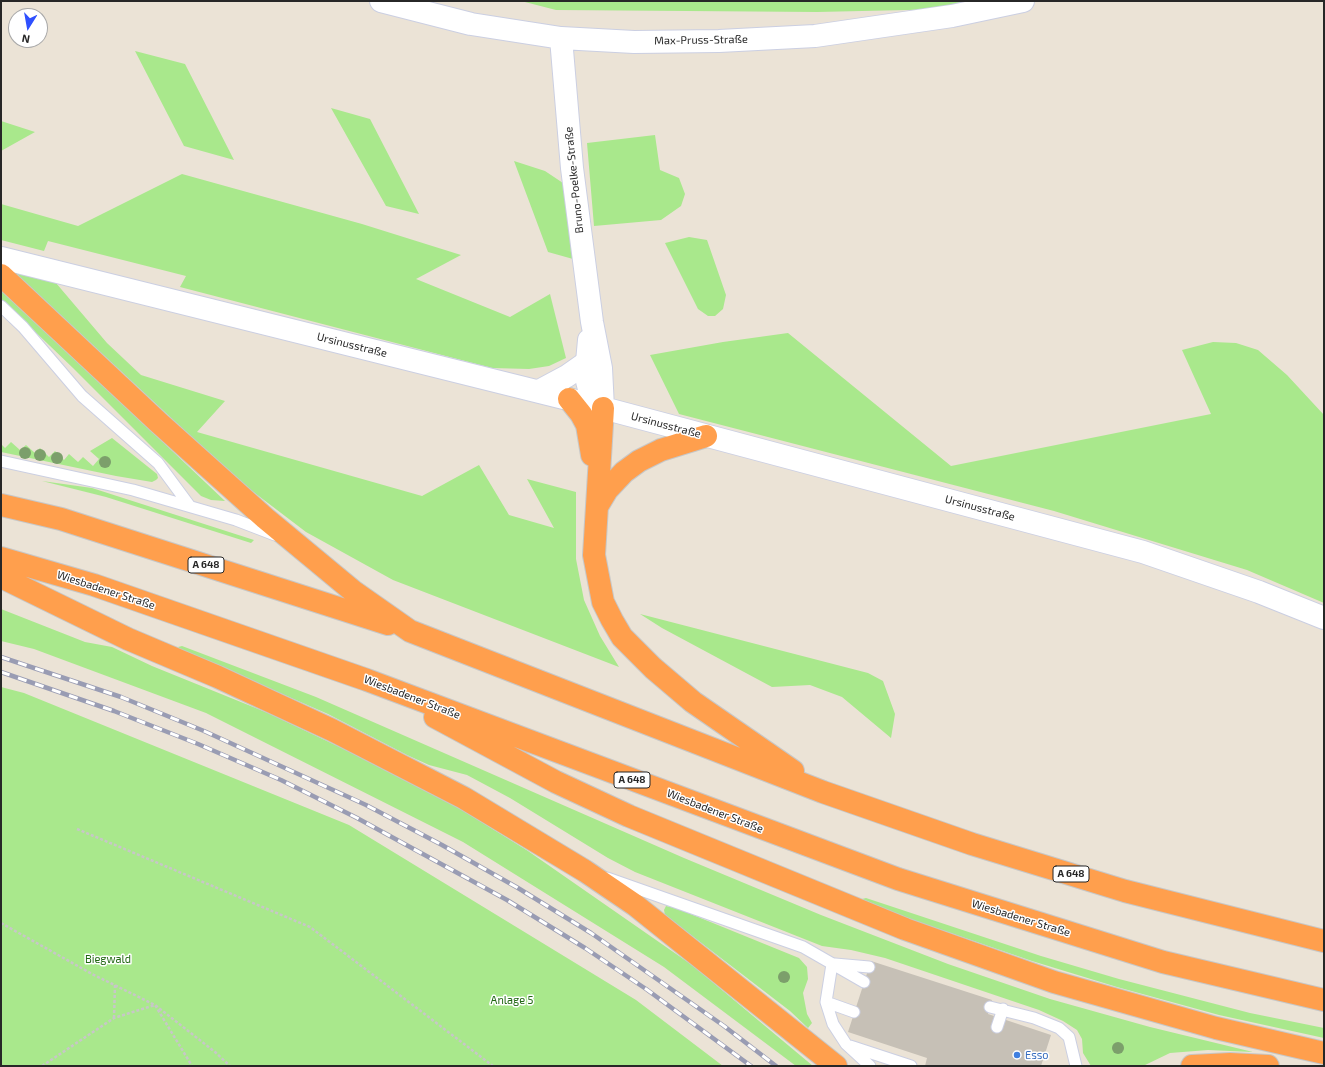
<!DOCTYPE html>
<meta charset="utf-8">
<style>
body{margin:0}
#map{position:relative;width:1325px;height:1067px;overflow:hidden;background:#ebe3d6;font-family:"Exo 2",sans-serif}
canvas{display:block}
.frame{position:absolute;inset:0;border:2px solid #272727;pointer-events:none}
.north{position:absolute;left:8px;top:8px;width:40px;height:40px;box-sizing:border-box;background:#fff;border:1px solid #a9a9a9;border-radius:50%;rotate:191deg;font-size:11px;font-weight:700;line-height:16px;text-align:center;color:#272727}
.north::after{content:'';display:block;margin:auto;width:14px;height:18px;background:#2f50ff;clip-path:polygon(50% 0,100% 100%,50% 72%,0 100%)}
</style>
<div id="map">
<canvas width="1325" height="1067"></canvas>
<div class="frame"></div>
<div class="north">N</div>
</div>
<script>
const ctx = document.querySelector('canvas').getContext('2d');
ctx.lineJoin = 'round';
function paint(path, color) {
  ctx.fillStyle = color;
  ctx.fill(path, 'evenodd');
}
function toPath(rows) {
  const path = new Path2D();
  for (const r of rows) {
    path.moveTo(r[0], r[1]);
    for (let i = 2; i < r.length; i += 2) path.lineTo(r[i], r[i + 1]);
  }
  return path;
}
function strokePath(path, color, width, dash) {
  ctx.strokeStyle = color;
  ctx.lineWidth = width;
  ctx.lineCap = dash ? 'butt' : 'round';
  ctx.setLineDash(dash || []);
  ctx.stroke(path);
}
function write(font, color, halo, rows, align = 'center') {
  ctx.font = font + ' "Exo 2",sans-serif';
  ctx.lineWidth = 3;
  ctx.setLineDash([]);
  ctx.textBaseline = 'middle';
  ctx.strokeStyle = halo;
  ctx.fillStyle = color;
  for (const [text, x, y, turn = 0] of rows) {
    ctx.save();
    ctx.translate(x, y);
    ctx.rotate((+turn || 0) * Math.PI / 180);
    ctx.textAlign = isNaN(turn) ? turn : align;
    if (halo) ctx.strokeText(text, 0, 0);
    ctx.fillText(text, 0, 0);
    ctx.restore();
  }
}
paint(toPath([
 [521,1,986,1,952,9,817,12,556,10],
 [135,51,185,64,234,160,184,146],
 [331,108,370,119,419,214,386,206],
 [1,121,35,132,1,151],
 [655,135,660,170,679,178,685,194,681,206,661,220,594,226,587,143],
 [514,161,545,171,563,183,573,259,548,252],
 [182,174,362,224,461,255,416,279,510,317,550,294,566,358,549,366,529,369,492,368,180,287,186,276,48,241,44,251,1,240,1,204,78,226],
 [689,237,707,240,726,295,723,309,715,316,708,316,698,309,665,243],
 [12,270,56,283,107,343,141,375,225,401,197,432,422,496,479,465,509,515,554,528,527,479,576,492,576,559,584,600,600,636,619,667,393,580,306,532,239,481],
 [1,290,71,355,225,501,211,500,201,496,73,368,1,299],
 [788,333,951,466,1211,414,1182,350,1213,342,1236,343,1258,350,1287,375,1324,415,1324,603,1247,570,1054,511,679,414,650,355,723,342],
 [112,438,157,474,158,478,156,480,152,482,116,476,1,452,1,444,5,448,11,442,20,450,26,445,35,453,40,448,49,457,55,451,64,460,69,454,78,462,83,457,93,466,99,459,90,451],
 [42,481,92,488,254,540,251,543,106,497],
 [1,609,85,642,112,647,152,666,268,713,430,790,528,851,692,965,813,1066,796,1066,664,967,463,842,206,713,34,649,1,641],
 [640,614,868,673,883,681,895,714,891,738,842,697,810,685,772,687,662,628],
 [182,646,316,697,684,858,821,915,948,964,1050,999,1150,1027,1253,1052,1208,1050,1170,1053,1143,1066,1091,1066,1083,1053,1082,1039,1077,1030,1063,1021,1039,1010,885,958,851,950,822,946,635,872,608,858,510,798,467,775,429,765,407,755,328,714,181,650,178,647],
 [1,687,24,693,349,825,636,1000,723,1066,1,1066],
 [866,898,1041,956,1119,979,1250,1013,1324,1028,1324,1038,1219,1015,1117,987,1032,961,904,917,862,899],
 [666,906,676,908,799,958,807,967,808,979,803,993,807,1014,812,1023,808,1028,790,1011,665,915,664,910]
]), '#a9e88c');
paint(toPath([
 [871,961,992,1000,988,1014,1051,1035,1041,1066,925,1066,927,1058,848,1032]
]), '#c6c0b6');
const service = toPath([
 [1,306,23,327,82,396,158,463,189,505],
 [1,461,133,490,236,520,275,535],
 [607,878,803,947,864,982],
 [832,964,826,1002,833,1024,846,1044,870,1066],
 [835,964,869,967],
 [826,1002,854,1012],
 [990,1007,1034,1018,1059,1028,1069,1037,1076,1066],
 [997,1027,1003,1009],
 [850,1046,911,1066]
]);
const minor = toPath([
 [1,258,588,404],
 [539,391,567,376,587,362]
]);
const secondary = toPath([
 [381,1,471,24,561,38,634,42,719,41,815,36,952,16,1023,1],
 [561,38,572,168,592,322,601,368,603,408],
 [589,340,587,362,587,381,589,389,601,405],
 [603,408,1143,552,1259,592,1324,618]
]);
const motorway = toPath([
 [1,275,158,422,265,518,353,591,410,631,823,792,972,844,1125,891,1324,941],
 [569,399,581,414,587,425,592,455],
 [603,408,594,555,603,602,612,620,622,637,653,668,693,702,793,771],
 [1,505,61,519,388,624],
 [598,505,607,490,624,472,639,461,661,450,706,436],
 [1,558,94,585,367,680,898,879,1163,962,1324,1000],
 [1,577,128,639,218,677,332,730,464,798,585,871,635,905,836,1066],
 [435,717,556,782,629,816,905,929,1054,982,1216,1028,1324,1053],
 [1192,1066,1230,1064,1268,1066]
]);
strokePath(service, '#cbcfe2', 13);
strokePath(minor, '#cbcfe2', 24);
strokePath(secondary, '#cbcfe2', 24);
strokePath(motorway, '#c7c7c7', 24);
strokePath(toPath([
 [77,829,310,927,493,1066],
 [1,923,92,974,155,1005,215,1052,230,1066],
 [114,1018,115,985],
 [42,1066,114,1018,155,1005,192,1066]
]), '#c7c7c7', 2.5, [3, 2]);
strokePath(service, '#fff', 11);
strokePath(minor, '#fff', 22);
strokePath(secondary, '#fff', 22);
strokePath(motorway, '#ff9f4d', 22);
const rail = toPath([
 [1,657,121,697,204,731,366,805,442,845,518,888,591,933,724,1026,776,1066],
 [1,672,114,711,198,744,281,780,357,818,507,900,585,948,646,989,751,1066]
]);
strokePath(rail, '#999cb3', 4.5);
strokePath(rail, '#fff', 3, [9]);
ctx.fillStyle = '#7c9f6b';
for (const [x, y] of [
 [25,453],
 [40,455],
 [57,458],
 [105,462],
 [784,977],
 [1118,1048]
]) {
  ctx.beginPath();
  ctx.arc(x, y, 6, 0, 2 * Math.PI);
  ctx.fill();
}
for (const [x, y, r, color] of [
 [1017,1055,4,"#3f7fe0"]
]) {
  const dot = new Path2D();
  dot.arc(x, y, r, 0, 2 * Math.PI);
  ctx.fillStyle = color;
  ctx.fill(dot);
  strokePath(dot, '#fff', 1.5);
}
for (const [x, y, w] of [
 [206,565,36],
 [632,780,36],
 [1071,874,36]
]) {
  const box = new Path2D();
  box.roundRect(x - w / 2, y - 8, w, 16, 3);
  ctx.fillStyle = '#fff';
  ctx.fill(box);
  strokePath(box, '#272727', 1);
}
write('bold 10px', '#272727', null, [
 ["A 648",206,565],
 ["A 648",632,780],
 ["A 648",1071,874]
]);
write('11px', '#272727', '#fff', [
 ["Max-Pruss-Straße",701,40,-1],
 ["Bruno-Poelke-Straße",574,180,-96],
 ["Ursinusstraße",352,345,14],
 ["Ursinusstraße",666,425,15],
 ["Ursinusstraße",980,508,15],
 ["Wiesbadener Straße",106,590,18],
 ["Wiesbadener Straße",412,697,21],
 ["Wiesbadener Straße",715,811,21],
 ["Wiesbadener Straße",1021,918,17]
]);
write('11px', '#226813', '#fff', [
 ["Biegwald",108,959],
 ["Anlage 5",512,1000]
]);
write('11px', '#366cbe', '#fff', [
 ["Esso",1025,1055]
], 'left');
</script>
